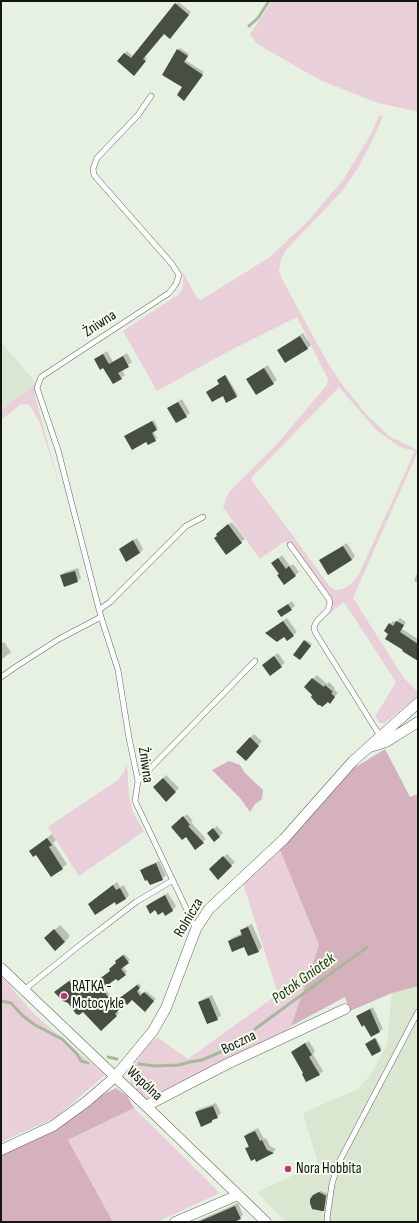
<!DOCTYPE html>
<meta charset="utf-8">
<style>
body{margin:0}
#map{position:relative;width:419px;height:1223px;overflow:hidden;background:#e7f1e1;font-family:"Sofia Sans Condensed",sans-serif}
canvas{display:block}
.frame{position:absolute;inset:0;border:2px solid #121510;pointer-events:none}
</style>
<div id="map">
<canvas width="419" height="1223"></canvas>
<div class="frame"></div>
</div>
<script>
const ctx = document.querySelector('canvas').getContext('2d');
ctx.lineJoin = 'round';
function paint(path, color) {
  ctx.fillStyle = color;
  ctx.fill(path, 'evenodd');
}
function toPath(rows) {
  const path = new Path2D();
  for (const r of rows) {
    path.moveTo(r[0], r[1]);
    for (let i = 2; i < r.length; i += 2) path.lineTo(r[i], r[i + 1]);
  }
  return path;
}
function strokePath(path, color, width, dash) {
  ctx.strokeStyle = color;
  ctx.lineWidth = width;
  ctx.lineCap = dash ? 'butt' : 'round';
  ctx.setLineDash(dash || []);
  ctx.stroke(path);
}
function write(font, color, halo, rows, align = 'center') {
  ctx.font = font + ' "Sofia Sans Condensed",sans-serif';
  ctx.lineWidth = 4;
  ctx.setLineDash([]);
  ctx.textBaseline = 'middle';
  ctx.strokeStyle = halo;
  ctx.fillStyle = color;
  for (const [text, x, y, turn = 0] of rows) {
    ctx.save();
    ctx.translate(x, y);
    ctx.rotate((+turn || 0) * Math.PI / 180);
    ctx.textAlign = isNaN(turn) ? turn : align;
    if (halo) ctx.strokeText(text, 0, 0);
    ctx.fillText(text, 0, 0);
    ctx.restore();
  }
}
paint(toPath([
 [1,342,36,383,35,385,1,410],
 [418,794,418,1222,286,1222,257,1192,318,1164,303,1113,358,1089,372,1073,387,1044,410,797]
]), '#d9e6d0');
paint(toPath([
 [272,1,418,1,418,112,375,102,320,80,257,44,250,34],
 [379,116,383,116,370,145,358,168,343,190,285,251,281,260,279,271,283,281,329,365,344,387,366,414,389,436,410,446,418,451,353,598,404,678,418,692,417,697,385,723,380,723,375,717,396,682,344,602,324,618,332,606,330,595,295,549,292,542,282,543,260,559,223,507,229,492,277,444,327,385,328,379,297,317,227,352,157,391,123,331,178,295,183,288,183,272,197,298,201,300,270,257,309,220,343,180,370,136],
 [339,387,376,430,400,447,415,451,359,574,350,585,343,589,336,590,330,587,291,533,252,481,252,477],
 [35,385,35,396,60,488,40,423,29,404,20,405,1,420,1,410],
 [127,764,129,796,133,813,144,831,79,876,48,827,118,780,124,772],
 [280,850,319,945,289,1032,145,1101,130,1082,131,1070,147,1046,157,1037,188,1059,278,994,243,883],
 [1,976,35,1015,105,1075,55,1118,1,1142],
 [134,1108,220,1193,157,1222,113,1222,68,1140]
]), '#e9cfd9');
paint(toPath([
 [385,749,410,797,418,794,418,986,392,993,350,1011,345,997,291,1026,319,945,280,850,351,770],
 [229,761,240,765,245,773,263,790,262,799,255,804,250,812,240,798,212,770],
 [116,1088,127,1096,134,1108,68,1140,113,1222,1,1222,1,1155,42,1136,102,1095]
]), '#d5b1be');
paint(toPath([
 [178,2,191,12,172,35,164,33,144,56,147,58,136,72,118,61,127,51,133,56],
 [180,48,189,54,185,60,204,72,186,97,183,87,178,50],
 [303,333,311,345,307,349,278,350],
 [107,351,113,362,127,353,132,362,122,370,125,375,121,378,104,367,95,359],
 [268,365,277,380,273,383,247,379],
 [226,375,238,395,236,396,220,384,218,380],
 [182,399,190,413,186,416,169,408],
 [154,420,158,428,153,431,157,438,155,440,146,441,127,435],
 [232,522,245,539,241,542,218,535,221,530],
 [137,538,143,549,140,553,120,549],
 [347,543,355,556,352,560,321,560,324,557],
 [282,555,290,566,293,564,299,572,295,575,280,574,273,563],
 [78,568,81,578,77,581,61,575,65,572],
 [418,571,418,583,414,581],
 [292,601,295,606,291,609,279,611],
 [287,618,297,632,288,639,285,636,270,630],
 [400,618,406,622,402,629,418,639,418,656,404,650,390,634,390,624,393,621,396,622],
 [306,640,312,644,302,657,305,641],
 [4,642,11,652,1,660,1,644],
 [278,653,285,663,270,674,267,661],
 [317,675,327,684,329,682,335,688,334,689,338,693,330,702,314,695,305,687],
 [254,734,262,741,249,756,250,738],
 [166,775,179,788,166,800,154,787],
 [187,814,193,821,191,822,206,839,203,842,176,824],
 [217,826,223,833,219,836,212,830],
 [52,834,56,840,53,843,67,864,52,876,37,854,30,851],
 [227,854,235,862,219,878,211,869],
 [159,861,166,875,162,879,141,871,145,867],
 [117,882,120,887,124,885,129,895,126,899,116,901,93,900],
 [168,893,176,906,173,910,165,914,163,911,147,906,150,903],
 [252,924,262,947,259,951,249,955,245,945,229,941,232,938,242,933,241,931,245,927],
 [60,925,70,936,65,942,51,933],
 [125,954,130,960,122,966,127,972,125,974,116,977,103,987,116,1002,139,983,141,986,138,989,143,995,146,991,156,999,147,1009,132,999,125,1002,117,1011,119,1013,101,1030,83,1011,58,990,71,979,82,993,111,971,118,963,119,959],
 [212,995,221,1015,217,1019,199,1002,203,999],
 [373,1007,383,1029,380,1031,365,1024,358,1016],
 [376,1038,382,1049,372,1055,368,1042],
 [309,1041,315,1051,313,1054,323,1071,319,1074,304,1073,292,1052],
 [216,1103,221,1113,212,1121,196,1112,199,1109],
 [258,1128,264,1139,266,1138,270,1146,276,1149,273,1152,256,1160,246,1149,249,1145,245,1136,248,1133],
 [321,1191,327,1194,325,1208,324,1210,315,1194],
 [238,1203,243,1215,240,1218,231,1222,195,1222]
]), '#0003');
strokePath(toPath([
 [249,26,258,18,269,1],
 [1,1001,11,1003,23,1016,35,1025,62,1039,77,1054,81,1061,88,1063],
 [255,1029,367,947],
 [108,1057,117,1059],
 [139,1064,155,1066,179,1065,190,1062,202,1060,223,1051,234,1043]
]), '#a7b89b', 3);
paint(toPath([
 [175,3,189,15,170,39,164,34,143,59,146,61,134,76,117,61,124,53,131,58],
 [177,49,188,56,184,62,203,75,184,101,177,95,182,87,162,75],
 [300,336,308,349,285,363,277,350],
 [103,354,109,364,123,356,129,367,118,373,122,379,113,384,103,368,100,370,94,359],
 [264,368,274,384,256,395,246,379],
 [225,375,237,397,226,403,223,396,212,402,206,392,219,384,217,380],
 [178,402,187,417,176,423,167,408],
 [152,421,157,430,152,433,156,441,148,445,146,442,132,450,124,436],
 [228,524,242,543,226,555,214,538,217,536,216,534],
 [133,540,140,553,126,562,119,549],
 [343,546,352,560,328,575,319,560],
 [278,558,286,569,289,566,296,576,284,585,277,575,279,574,271,563],
 [75,571,78,582,64,587,60,575],
 [288,604,292,610,281,617,277,611],
 [283,621,294,636,287,641,284,637,277,642,265,633],
 [396,621,404,625,400,632,418,644,418,661,402,651,403,650,385,639,388,634,384,631,389,623,393,626],
 [304,640,311,646,300,660,293,655],
 [274,656,282,667,270,676,262,665],
 [312,678,324,687,325,685,333,692,331,693,335,697,330,704,328,702,322,707,320,705,318,705,311,697,312,695,304,687],
 [250,737,259,746,246,761,236,752],
 [163,778,176,792,166,802,153,787],
 [183,816,190,825,188,826,204,843,195,850,186,837,182,840,171,827],
 [213,828,220,837,214,842,207,833],
 [47,838,52,845,49,847,63,869,51,877,36,855,33,857,29,851],
 [223,856,232,866,218,880,209,869],
 [156,863,163,880,150,885,147,880,145,881,140,870],
 [113,885,116,890,120,888,126,899,116,905,115,902,95,915,88,904],
 [165,895,173,911,165,916,163,912,158,915,155,910,150,914,146,906],
 [248,927,259,952,248,956,244,947,232,952,228,941,242,935,240,930],
 [54,929,65,942,55,951,44,938],
 [123,955,129,963,121,969,126,975,118,981,116,979,102,989,113,1003,137,985,140,988,137,991,140,996,144,992,154,1001,145,1012,132,1000,127,1005,125,1003,115,1014,117,1016,101,1031,83,1012,79,1015,76,1014,68,1003,63,1001,54,992,69,981,79,994,110,971,109,969,116,963,115,961],
 [209,998,218,1020,207,1024,198,1002],
 [370,1009,380,1032,371,1037,364,1025,362,1027,356,1016],
 [375,1038,381,1051,372,1056,365,1044],
 [305,1043,312,1055,309,1057,320,1075,306,1082,302,1074,303,1073,291,1052],
 [213,1106,218,1118,212,1120,212,1122,201,1127,195,1112],
 [255,1131,260,1141,262,1140,267,1150,274,1153,256,1162,255,1159,251,1161,245,1148,249,1147,244,1136],
 [319,1192,326,1196,324,1211,322,1211,312,1209,310,1203,310,1199,313,1195],
 [235,1206,241,1219,234,1222,198,1222]
]), '#474f42');
const service = toPath([
 [151,96,138,115,97,158,93,169,94,175,172,264,179,275,176,284,169,293,41,377,37,388,58,450,101,617,118,670,129,738,138,781,135,801,196,929],
 [290,545,329,599,330,603,328,610,317,621,314,627,315,632,380,736],
 [99,610,110,602,186,526,203,517],
 [1,677,17,666,59,639,101,617],
 [138,781,255,661],
 [24,990,80,945,136,902,173,880],
 [328,1222,327,1218,332,1184,338,1164,418,1012]
]);
const minor = toPath([
 [370,747,386,742,418,722],
 [1,968,146,1106,266,1222],
 [146,1106,227,1064,345,1009],
 [1,1150,53,1126,86,1102,115,1077,153,1031,166,1008,196,929,209,909,284,839,353,761,418,703],
 [175,1222,238,1195]
]);
strokePath(service, '#626a5d', 6);
strokePath(minor, '#626a5d', 11);
strokePath(service, '#fff', 5);
strokePath(minor, '#fff', 10);
for (const [x, y, r, color] of [
 [64,996,4,"#ba3578"],
 [288,1169,4,"#ba3578"]
]) {
  const dot = new Path2D();
  dot.arc(x, y, r, 0, 2 * Math.PI);
  ctx.fillStyle = color;
  ctx.fill(dot);
  strokePath(dot, '#f5feee', 1.5);
}
write('15px', '#121510', '#f5feee', [
 ["Żniwna",100,324,-33],
 ["Żniwna",145,765,82],
 ["Rolnicza",189,918,-59],
 ["Boczna",239,1043,-26],
 ["Wspólna",144,1084,43]
]);
write('15px', '#121510', '#f5feee', [
 ["RATKA -",72,987],
 ["Motocykle",72,1004],
 ["Nora Hobbita",296,1169]
], 'left');
write('italic 16px', '#22390b', '#f5feee', [
 ["Potok Gniotek",304,979,-36]
]);
</script>
